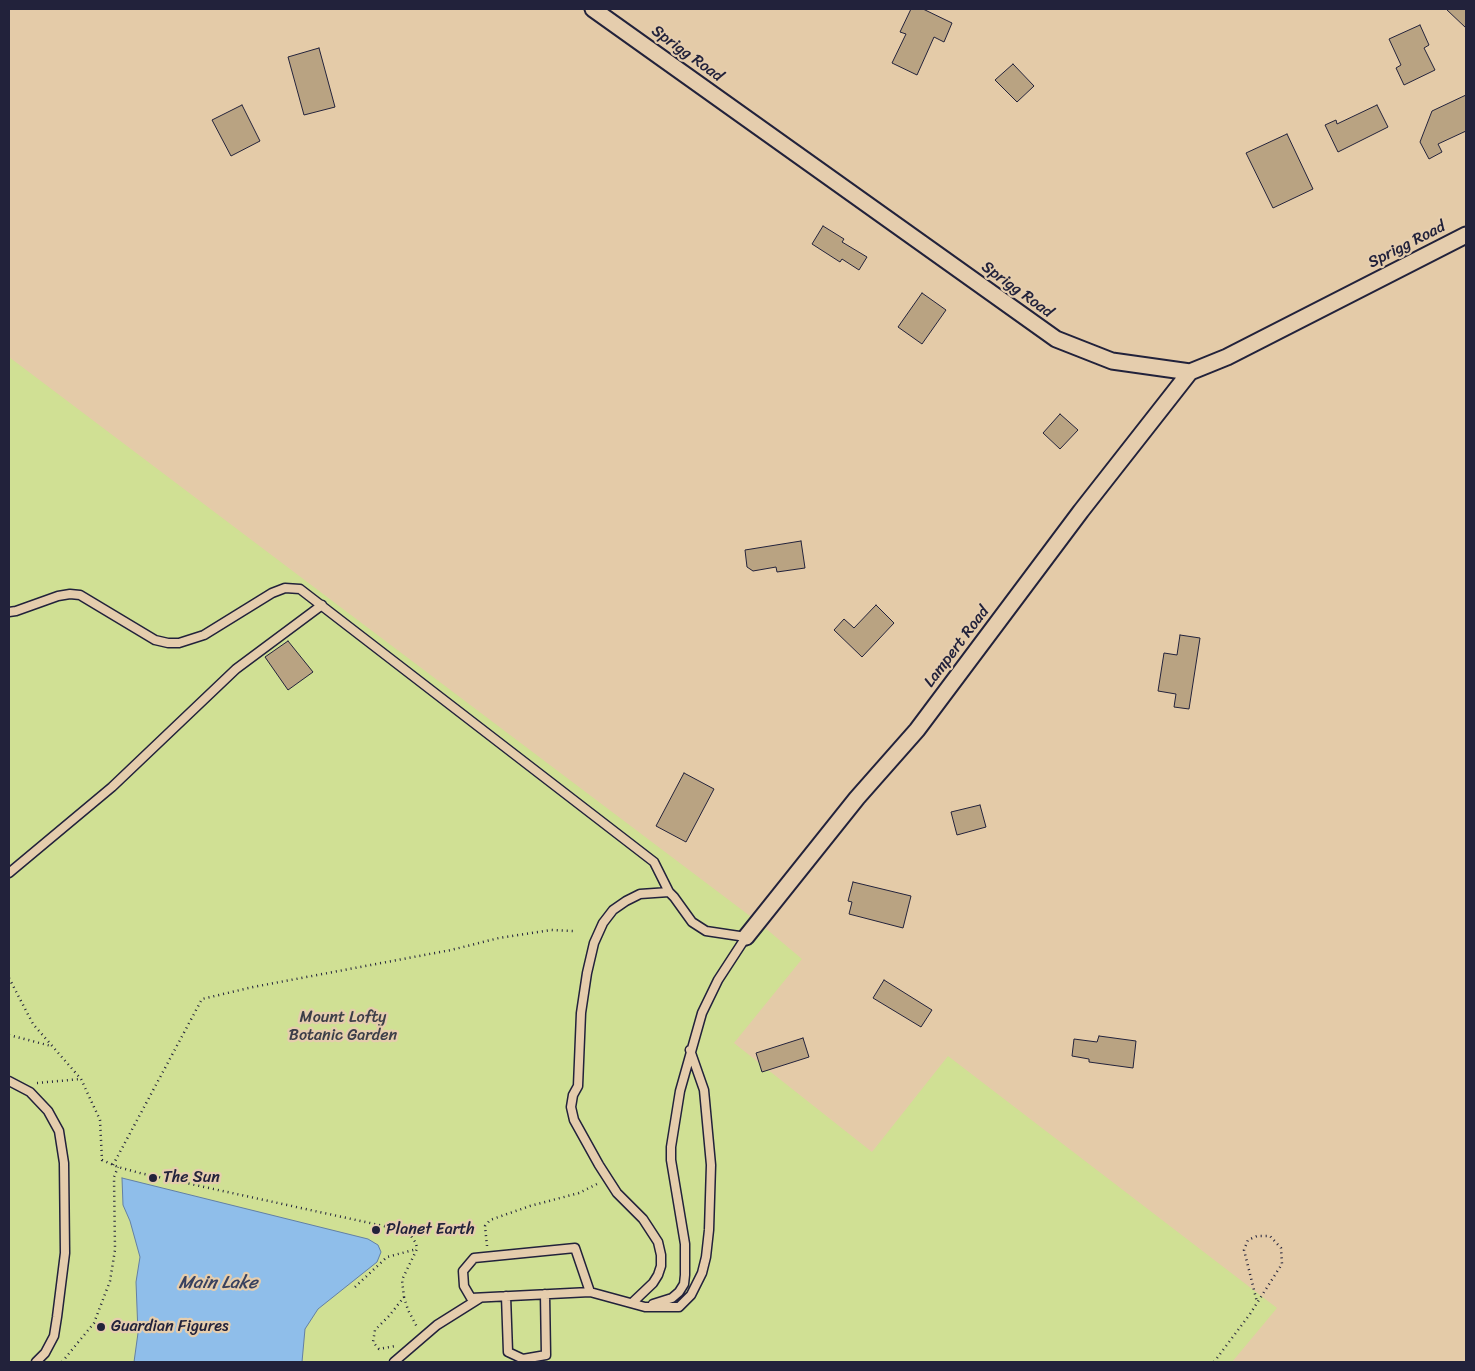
<!DOCTYPE html>
<style>
body{margin:0}
#map{position:relative;width:1475px;height:1371px;overflow:hidden;background:#e4cba8;font-family:Sriracha,sans-serif}
canvas{display:block}
.frame{position:absolute;inset:0;border:10px solid #22223b;pointer-events:none}
</style>
<div id="map">
<canvas width="1475" height="1371"></canvas>
<div class="frame"></div>
</div>
<script>
const ctx = document.querySelector('canvas').getContext('2d');
ctx.lineJoin = 'round';
function paint(path, color) {
  ctx.fillStyle = color;
  ctx.fill(path, 'evenodd');
}
function toPath(rows) {
  const path = new Path2D();
  for (const r of rows) {
    path.moveTo(r[0], r[1]);
    for (let i = 2; i < r.length; i += 2) path.lineTo(r[i], r[i + 1]);
  }
  return path;
}
function strokePath(path, color, width, dash) {
  ctx.strokeStyle = color;
  ctx.lineWidth = width;
  ctx.lineCap = dash ? 'butt' : 'round';
  ctx.setLineDash(dash || []);
  ctx.stroke(path);
}
function write(font, color, halo, rows, align = 'center') {
  ctx.font = font + ' Sriracha,sans-serif';
  ctx.lineWidth = 4.5;
  ctx.setLineDash([]);
  ctx.textBaseline = 'middle';
  ctx.strokeStyle = halo;
  ctx.fillStyle = color;
  for (const [text, x, y, turn = 0] of rows) {
    ctx.save();
    ctx.translate(x, y);
    ctx.rotate((+turn || 0) * Math.PI / 180);
    ctx.textAlign = isNaN(turn) ? turn : align;
    if (halo) ctx.strokeText(text, 0, 0);
    ctx.fillText(text, 0, 0);
    ctx.restore();
  }
}
paint(toPath([
 [9,357,758,922,802,959,734,1043,872,1152,948,1056,1277,1308,1232,1362,9,1362]
]), '#d0e094');
const water = toPath([
 [122,1178,368,1239,378,1245,381,1252,377,1262,318,1309,305,1329,302,1362,134,1362,138,1333,136,1282,140,1257,130,1221,123,1205,122,1178]
]);
paint(water, '#8fbeea');
strokePath(water, '#6380a4', 1);
const building = toPath([
 [911,9,923,9,952,23,944,42,934,37,917,75,892,63,906,34,900,32,911,9],
 [1446,9,1466,9,1466,28,1446,9],
 [1420,25,1429,45,1424,48,1435,70,1404,85,1396,68,1401,65,1389,39,1420,25],
 [319,48,335,107,304,115,288,57,319,48],
 [1013,64,1034,86,1017,102,995,80,1013,64],
 [1466,95,1466,131,1438,144,1442,152,1429,159,1420,142,1432,111,1466,95],
 [242,105,260,141,231,156,212,120,242,105],
 [1377,105,1388,127,1338,152,1325,125,1336,120,1337,124,1377,105],
 [1287,134,1313,189,1273,208,1246,153,1287,134],
 [823,226,844,239,842,242,867,257,859,270,842,259,840,262,812,244,823,226],
 [922,293,946,310,922,344,898,327,922,293],
 [1060,414,1078,430,1060,449,1043,433,1060,414],
 [801,541,805,568,777,572,776,567,753,571,747,567,745,550,801,541],
 [876,605,894,623,862,657,834,630,844,619,854,628,876,605],
 [1180,635,1200,638,1189,709,1174,707,1176,694,1158,691,1164,653,1177,655,1180,635],
 [288,641,313,672,288,690,265,657,288,641],
 [684,773,714,789,686,842,656,826,684,773],
 [980,805,986,827,957,835,951,812,980,805],
 [853,882,911,896,903,928,849,914,852,902,848,901,853,882],
 [884,980,932,1010,921,1027,873,998,884,980],
 [1099,1036,1136,1041,1133,1068,1089,1062,1089,1059,1072,1056,1074,1039,1097,1042,1099,1036],
 [803,1038,809,1057,762,1072,756,1053,803,1038]
]);
paint(building, '#b9a382');
strokePath(building, '#22223b', 1);
const service = toPath([
 [9,612,16,611,58,596,70,594,80,595,155,640,168,643,179,643,204,635,272,593,285,588,300,589,654,862,669,892,674,897,692,922,706,931,746,937],
 [9,873,112,787,236,669,322,605],
 [9,1081,30,1092,48,1111,59,1131,64,1163,65,1253,57,1317,54,1336,45,1353,36,1362],
 [590,1292,575,1248,474,1258,463,1271,464,1286,471,1298,590,1292,645,1307,679,1307,691,1295,702,1273,706,1257,709,1230,711,1165,704,1090,690,1050],
 [506,1296,508,1352,523,1359,546,1355,545,1294],
 [632,1303,653,1283,658,1275,661,1266,661,1255,658,1242,643,1219,617,1193,599,1165,574,1120,571,1107,573,1095,578,1086,581,1013,587,973,594,943,603,923,613,910,626,901,640,894,669,892],
 [653,1304,672,1298,679,1292,684,1284,685,1275,685,1244,671,1160,671,1147,680,1091,702,1013,718,980,746,937],
 [394,1362,437,1325,480,1298]
]);
const minor = toPath([
 [593,9,1056,339,1112,361,1190,372,1227,357,1466,235],
 [746,937,857,798,917,730,1081,511,1190,372]
]);
strokePath(service, '#22223b', 11);
strokePath(minor, '#22223b', 19);
strokePath(toPath([
 [9,978,33,1024,81,1079,100,1120,102,1160,118,1167,140,1173,402,1230,411,1236,416,1243,417,1249,402,1280,404,1297,389,1316,375,1330,373,1342,379,1349,395,1346],
 [9,1035,51,1046],
 [37,1083,81,1079],
 [113,1165,202,999,253,987,451,950,499,938,551,930,574,931],
 [487,1246,485,1226,490,1220,530,1206,579,1193,597,1184],
 [355,1287,387,1257,417,1249],
 [404,1297,408,1310,417,1327],
 [62,1362,94,1323,110,1281,115,1250,114,1177,118,1167],
 [1214,1362,1250,1314,1282,1264,1281,1248,1270,1236,1257,1236,1248,1240,1244,1250,1257,1302]
]), '#22223b', 2.5, [1, 4]);
strokePath(service, '#e5cdad', 8);
strokePath(minor, '#e5cdad', 15);
for (const [x, y, r, color] of [
 [153,1178,5,"#22223b"],
 [376,1230,5,"#22223b"],
 [101,1327,5,"#22223b"]
]) {
  const dot = new Path2D();
  dot.arc(x, y, r, 0, 2 * Math.PI);
  ctx.fillStyle = color;
  ctx.fill(dot);
  strokePath(dot, '#e5cdad', 2);
}
write('16px', '#22223b', '#e5cdad', [
 ["Sprigg Road",687,54,36],
 ["Sprigg Road",1407,245,-27],
 ["Sprigg Road",1017,290,36],
 ["Lampert Road",957,647,-53]
]);
write('16px', '#3c3e48', '#e5cdad', [
 ["Mount Lofty",343,1018],
 ["Botanic Garden",343,1036]
]);
write('16px', '#22223b', '#e5cdad', [
 ["The Sun",163,1178],
 ["Planet Earth",386,1230],
 ["Guardian Figures",111,1327]
], 'left');
write('italic 18px', '#38415e', '#e5cdad', [
 ["Main Lake",218,1283]
]);
</script>
